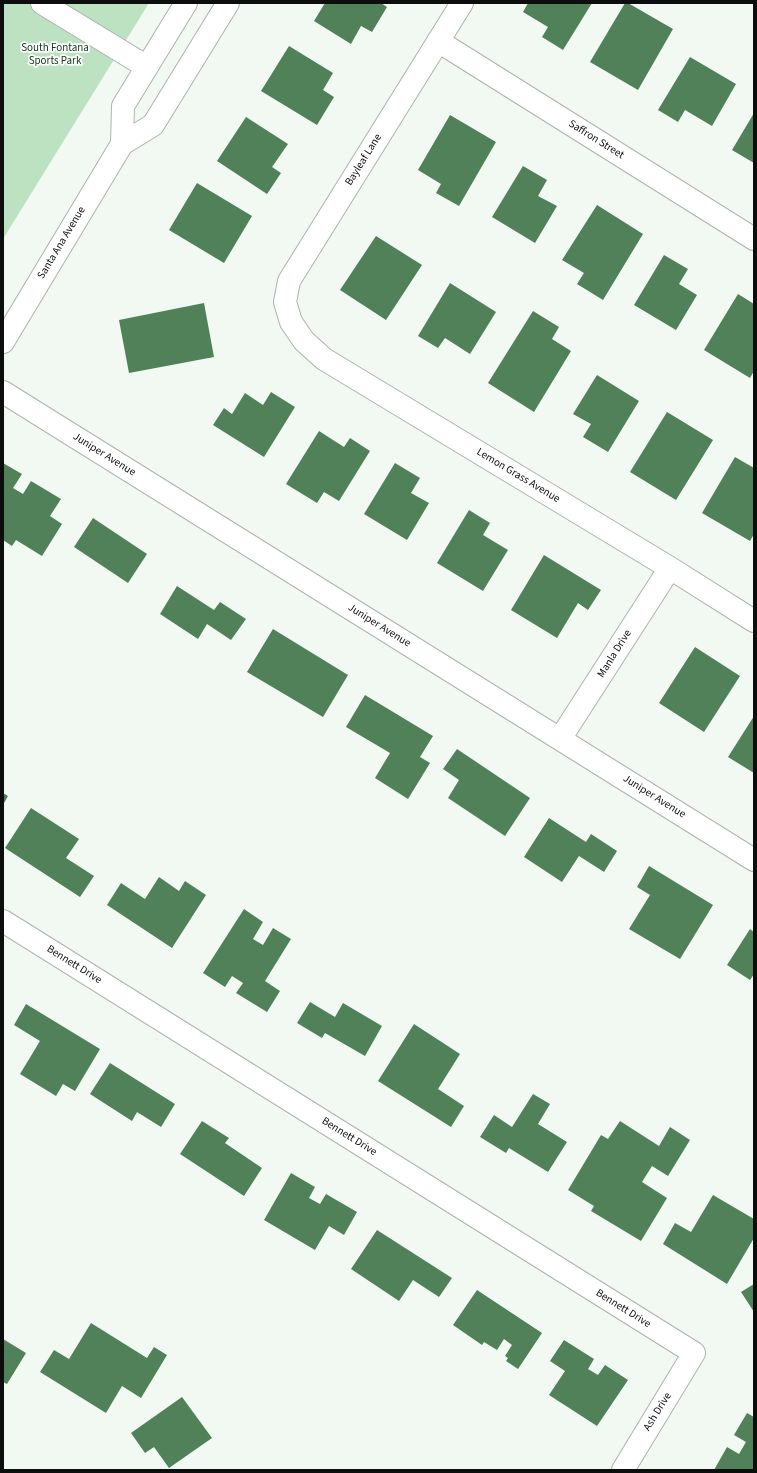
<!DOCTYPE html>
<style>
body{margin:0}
#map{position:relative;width:757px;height:1473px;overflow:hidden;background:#f1f9f2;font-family:"Source Sans 3",sans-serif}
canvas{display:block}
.frame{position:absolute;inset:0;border:4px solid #0b0e0c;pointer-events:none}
</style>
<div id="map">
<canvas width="757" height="1473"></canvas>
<div class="frame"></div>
</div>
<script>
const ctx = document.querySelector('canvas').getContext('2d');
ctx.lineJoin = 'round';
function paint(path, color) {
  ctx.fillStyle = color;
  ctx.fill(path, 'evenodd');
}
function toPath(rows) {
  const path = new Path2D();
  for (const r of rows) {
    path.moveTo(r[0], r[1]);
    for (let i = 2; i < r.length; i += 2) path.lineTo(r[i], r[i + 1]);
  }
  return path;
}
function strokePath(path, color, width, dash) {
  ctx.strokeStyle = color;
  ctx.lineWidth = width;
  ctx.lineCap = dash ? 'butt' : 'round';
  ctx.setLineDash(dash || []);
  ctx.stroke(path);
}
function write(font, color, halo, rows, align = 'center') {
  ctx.font = font + ' "Source Sans 3",sans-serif';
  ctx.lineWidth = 3.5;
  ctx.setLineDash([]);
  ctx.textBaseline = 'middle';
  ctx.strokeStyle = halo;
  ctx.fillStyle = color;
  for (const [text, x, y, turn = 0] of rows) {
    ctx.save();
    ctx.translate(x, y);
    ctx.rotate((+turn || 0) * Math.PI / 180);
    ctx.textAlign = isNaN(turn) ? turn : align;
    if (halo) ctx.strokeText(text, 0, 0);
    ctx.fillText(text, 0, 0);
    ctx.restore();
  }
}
paint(toPath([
 [3,3,149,3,3,239]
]), '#bde2c1');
paint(toPath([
 [325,3,381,3,387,7,372,32,361,26,351,44,314,21],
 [528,3,592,3,563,50,542,37,548,27,523,12],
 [625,3,628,3,673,29,638,90,590,62],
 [289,46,333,73,323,90,334,97,317,125,261,91],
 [690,57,736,84,712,126,685,110,678,122,658,110],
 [754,113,754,163,732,150],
 [450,115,496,142,459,206,436,193,441,184,418,170],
 [246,117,288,144,272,167,281,173,267,194,217,161],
 [523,166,547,180,538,196,557,206,535,243,492,217],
 [197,183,252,216,224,263,169,230],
 [597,205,643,234,603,300,577,284,584,273,562,260],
 [376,236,422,265,386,320,340,290],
 [664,255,688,269,679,284,697,295,676,330,634,305],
 [450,283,496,312,470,354,445,338,438,348,418,336],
 [738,294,754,304,754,371,750,378,704,350],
 [204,303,214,357,129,373,119,320],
 [533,311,559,327,552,339,571,351,534,412,488,383],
 [597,375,639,401,608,452,583,437,591,424,573,414],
 [271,392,295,407,264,457,213,425,224,408,232,414,245,393,263,405],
 [667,412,713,440,676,500,630,472],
 [319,431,344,447,350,438,370,451,339,501,324,492,317,503,286,484],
 [735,457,754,468,754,534,750,541,702,513],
 [3,463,22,474,13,488,23,494,31,481,61,499,50,516,62,524,42,556,16,540,12,546,3,540],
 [395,463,420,478,411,493,429,503,407,540,364,514],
 [469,510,490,523,483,535,508,550,483,591,437,563],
 [93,518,147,554,128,583,74,547],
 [544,555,601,590,588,610,578,603,557,638,511,610],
 [177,586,214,610,220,602,246,619,231,640,207,624,198,639,160,614],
 [273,629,348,675,323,717,247,672],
 [695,647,740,676,704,732,659,703],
 [365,695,433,736,420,757,430,763,408,799,375,778,390,753,346,727],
 [754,716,754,773,728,757],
 [457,749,530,798,505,836,448,798,459,780,443,769],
 [3,793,8,796,3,805],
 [31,808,79,839,66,858,94,876,80,897,5,848],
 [549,818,586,842,591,834,617,851,604,872,579,856,562,882,524,857],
 [649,866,713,905,680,959,629,929,650,895,637,887],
 [159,877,179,891,185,881,206,895,172,948,107,905,121,883,145,899],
 [244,909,263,922,253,939,263,945,273,928,291,939,265,981,280,991,267,1012,236,993,243,983,232,976,225,987,203,973],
 [750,929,754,932,754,974,750,980,727,965],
 [310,1002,335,1017,343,1003,382,1026,365,1056,325,1033,322,1038,297,1023],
 [26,1004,100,1049,75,1091,63,1084,56,1096,20,1074,40,1041,14,1025],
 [414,1024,460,1054,438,1089,464,1106,451,1127,378,1081],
 [110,1063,175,1104,161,1127,137,1112,132,1121,90,1094],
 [533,1094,550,1104,538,1124,567,1142,548,1172,509,1148,506,1153,480,1137,494,1115,512,1127],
 [202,1121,229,1138,225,1143,262,1168,244,1196,180,1154],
 [620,1121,659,1146,670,1127,690,1140,668,1176,652,1166,642,1182,667,1198,641,1241,591,1211,594,1206,568,1190,601,1135,608,1139],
 [291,1173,315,1187,309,1198,320,1204,326,1194,357,1212,344,1235,329,1226,315,1250,264,1220],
 [713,1195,754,1219,754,1238,727,1284,663,1244,675,1223,691,1232],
 [377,1230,452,1278,439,1297,413,1280,399,1301,351,1269],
 [754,1284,754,1312,741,1292],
 [477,1290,542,1333,518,1369,506,1361,508,1358,505,1356,512,1345,504,1339,497,1350,484,1342,482,1345,453,1325],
 [91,1323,147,1358,154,1347,167,1355,141,1398,122,1386,106,1413,40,1372,54,1350,69,1359],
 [3,1339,26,1353,7,1384,3,1382],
 [564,1340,594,1359,588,1369,598,1375,605,1365,628,1380,597,1426,549,1395,565,1371,550,1361],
 [182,1397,212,1438,169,1468,154,1447,145,1453,131,1433],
 [747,1413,754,1417,754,1470,714,1470,727,1447,739,1454,746,1442,734,1435]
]), '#508158');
const minor = toPath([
 [42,3,147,67],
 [462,3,289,281,285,302,291,322,304,341,324,359,670,568,754,621],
 [438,41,754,239],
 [122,144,123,106,186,3],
 [3,342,122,144,153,125,228,3],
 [3,392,754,860],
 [560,739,670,568],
 [3,921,694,1353,623,1470]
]);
strokePath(minor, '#acb3ad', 24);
strokePath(minor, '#fff', 22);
write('11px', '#0d3416', '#fff', [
 ["South Fontana",55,49],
 ["Sports Park",55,62]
]);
write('11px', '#0b0e0c', '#fff', [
 ["Saffron Street",596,140,32],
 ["Bayleaf Lane",364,160,-58],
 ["Santa Ana Avenue",62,243,-59],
 ["Juniper Avenue",104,455,32],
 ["Lemon Grass Avenue",518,476,31],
 ["Juniper Avenue",379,626,32],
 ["Manla Drive",615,654,-58],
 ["Juniper Avenue",654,797,32],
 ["Bennett Drive",74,965,32],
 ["Bennett Drive",349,1137,32],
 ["Bennett Drive",623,1309,32],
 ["Ash Drive",658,1412,-58]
]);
</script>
